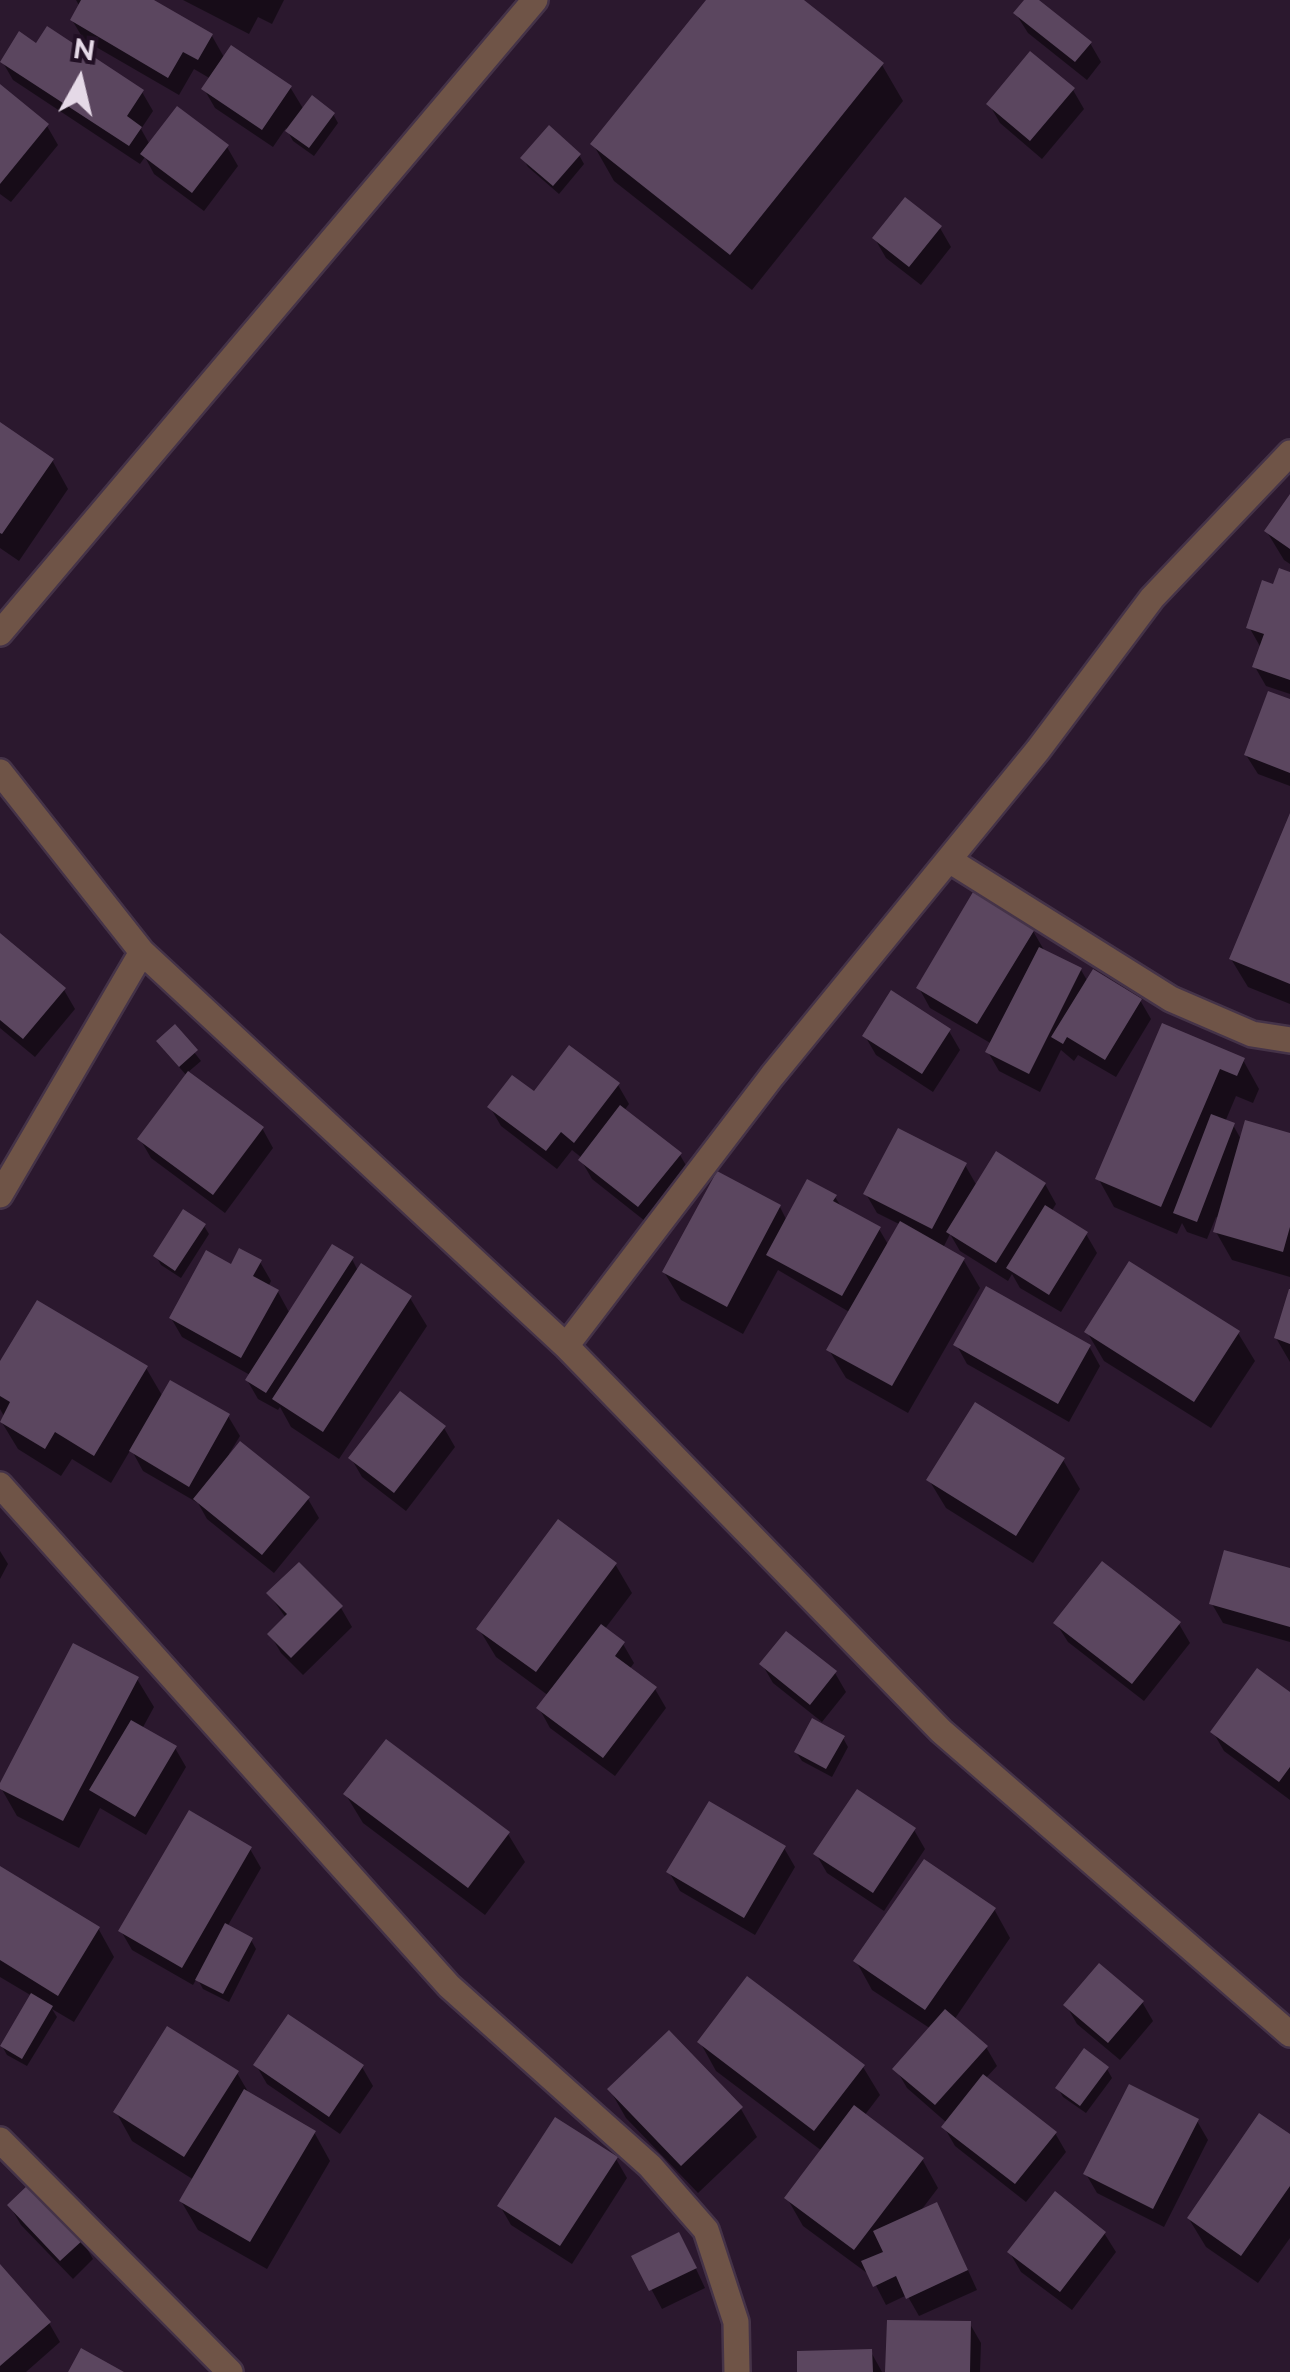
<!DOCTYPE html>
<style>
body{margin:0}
#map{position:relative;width:1290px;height:2372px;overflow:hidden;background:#2b182e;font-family:Raleway,sans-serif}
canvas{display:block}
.north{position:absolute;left:30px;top:30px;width:100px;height:100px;-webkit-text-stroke:8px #210f24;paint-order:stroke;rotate:8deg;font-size:28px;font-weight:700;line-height:40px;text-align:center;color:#e5d9e7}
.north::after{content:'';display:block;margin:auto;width:35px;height:45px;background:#e5d9e7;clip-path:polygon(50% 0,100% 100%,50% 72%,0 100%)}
</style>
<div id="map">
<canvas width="1290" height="2372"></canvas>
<div class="north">N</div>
</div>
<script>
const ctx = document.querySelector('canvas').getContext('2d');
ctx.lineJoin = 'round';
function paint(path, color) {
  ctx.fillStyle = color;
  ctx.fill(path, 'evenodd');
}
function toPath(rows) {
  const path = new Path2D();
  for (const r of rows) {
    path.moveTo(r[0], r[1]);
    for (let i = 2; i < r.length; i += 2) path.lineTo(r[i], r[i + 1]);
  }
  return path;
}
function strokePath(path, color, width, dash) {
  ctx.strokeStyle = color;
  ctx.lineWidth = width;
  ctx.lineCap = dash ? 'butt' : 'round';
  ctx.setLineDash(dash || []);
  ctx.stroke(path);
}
paint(toPath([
 [76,0,150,0,212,36,225,59,290,87,304,110,333,114,338,123,314,156,293,141,286,128,273,147,215,108,204,89,211,79,194,69,179,95,84,40,72,20,80,7],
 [183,0,284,0,272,24,258,17,249,34],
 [709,0,800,0,882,65,903,101,752,290,614,181,593,144],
 [1027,0,1035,0,1090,43,1101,62,1087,80,1028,33,1016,14],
 [36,47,142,92,153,111,141,129,150,145,227,147,238,166,204,211,154,174,145,157,140,164,13,80,2,61],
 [1031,54,1073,90,1084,109,1042,159,1000,123,989,104],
 [0,87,47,126,58,145,11,202,0,194],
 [579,155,584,164,559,194,528,167,523,158],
 [940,228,951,247,921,285,886,258,875,239],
 [0,425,52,460,68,489,19,561,0,548],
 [1290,498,1290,564,1284,560,1267,532],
 [1290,574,1290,694,1266,686,1255,667,1261,648,1249,627,1275,587],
 [1290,702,1290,786,1258,774,1246,755],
 [1290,820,1290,1004,1248,987,1231,959],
 [1033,931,1044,950,1081,970,1088,982,1140,1000,1151,1019,1116,1077,1078,1055,1074,1061,1061,1050,1040,1092,999,1071,988,1052,992,1044,930,1008,919,988],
 [0,936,64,990,75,1009,35,1057,0,1028],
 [1163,1026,1243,1060,1259,1089,1253,1103,1236,1096,1225,1122,1233,1125,1242,1141,1290,1136,1290,1277,1232,1260,1216,1232,1220,1219,1216,1217,1207,1239,1187,1232,1182,1223,1177,1234,1114,1207,1098,1178],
 [175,1028,201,1061,187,1073,262,1128,273,1148,225,1213,151,1158,140,1139,187,1076,164,1050],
 [949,1031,960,1050,933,1092,876,1055,865,1036],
 [618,1085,629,1104,624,1111,680,1155,691,1174,650,1225,592,1179,581,1160,582,1158,572,1150,557,1169,501,1126,490,1107],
 [965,1165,977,1186,1045,1184,1056,1204,1051,1212,1086,1234,1097,1253,1061,1312,1020,1288,1012,1274,1008,1281,960,1251,950,1234,943,1248,963,1259,980,1288,908,1413,846,1378,829,1350,851,1313,778,1270,743,1334,681,1300,664,1272,780,1207,787,1221,835,1197,842,1208,879,1229,889,1246,901,1225,877,1213,866,1194],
 [204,1226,209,1234,181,1278,161,1265,156,1256],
 [352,1259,358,1271,410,1298,427,1326,339,1459,291,1427,280,1407,278,1410,258,1399,247,1380,250,1375,182,1337,171,1318,232,1267,260,1262,271,1281,268,1287,278,1292,290,1314],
 [1290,1295,1290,1362,1276,1338],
 [1087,1332,1238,1333,1255,1361,1211,1428,1104,1361],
 [956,1344,1089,1346,1100,1366,1069,1422,967,1364],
 [0,1366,146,1368,163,1397,228,1416,240,1436,229,1454,308,1499,319,1518,274,1573,207,1519,198,1503,143,1471,131,1449,111,1483,72,1459,61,1476,18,1449,1,1421,4,1416,0,1409],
 [444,1428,455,1447,406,1511,362,1477,351,1458],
 [1063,1460,1080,1489,1033,1563,946,1508,929,1480],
 [0,1551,8,1564,0,1579],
 [615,1564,632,1593,604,1630,623,1644,634,1663,629,1670,655,1689,666,1708,615,1776,550,1728,539,1708,549,1696,496,1657,479,1629],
 [299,1565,341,1608,352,1627,303,1675,281,1653,270,1634,286,1618,269,1594],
 [1290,1570,1290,1642,1223,1623,1212,1604],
 [1056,1623,1179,1624,1190,1643,1144,1701,1068,1642],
 [762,1664,835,1673,846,1692,822,1722,773,1683],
 [137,1679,154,1707,142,1729,175,1748,186,1767,146,1835,100,1808,79,1848,17,1816,1,1788],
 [1290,1695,1290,1800,1224,1751,1213,1732],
 [843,1738,848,1747,832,1777,802,1761,796,1752],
 [346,1795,508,1834,525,1862,485,1915,363,1823],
 [914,1830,925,1849,884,1911,827,1873,816,1854],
 [784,1848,795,1867,755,1935,680,1891,669,1872],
 [250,1849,261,1868,227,1927,251,1940,256,1949,229,2002,203,1989,197,1978,193,1985,132,1950,121,1931],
 [0,1869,98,1928,114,1957,74,2022,52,2009,57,2017,27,2066,7,2055,2,2046,32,1996,0,1977],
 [994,1909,1010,1938,954,2020,986,2047,997,2066,985,2079,1055,2133,1066,2152,1026,2202,955,2146,944,2127,947,2123,907,2088,896,2069,931,2029,872,1990,856,1961],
 [1142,2002,1153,2021,1120,2060,1077,2024,1066,2005],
 [700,2042,863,2067,880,2095,864,2116,922,2159,938,2188,919,2213,947,2224,977,2290,919,2316,907,2295,886,2305,871,2276,803,2226,787,2198,822,2151,716,2071],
 [256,2065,362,2067,373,2086,340,2134,267,2084],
 [1107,2069,1112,2078,1086,2113,1063,2097,1058,2088],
 [237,2073,250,2095,314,2132,330,2161,267,2269,198,2230,181,2201,194,2180,132,2141,116,2112],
 [610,2090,741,2109,757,2137,698,2193,626,2118],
 [1197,2121,1208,2140,1164,2227,1097,2193,1086,2174],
 [1290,2138,1290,2238,1258,2283,1206,2247,1189,2219],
 [616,2159,627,2178,572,2264,511,2225,500,2206],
 [10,2206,82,2240,93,2259,73,2279,21,2225],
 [1104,2233,1116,2252,1072,2310,1021,2272,1010,2253],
 [689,2254,705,2288,662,2309,634,2257],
 [0,2268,49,2323,60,2342,26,2372,0,2372],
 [970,2324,981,2343,980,2372,888,2372],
 [871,2352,882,2372,800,2372]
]), '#0007');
paint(toPath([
 [81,0,154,0,213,34,198,60,183,52,168,78,70,20],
 [706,0,804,0,884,63,730,255,590,144],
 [1024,0,1039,0,1092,42,1075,62,1013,13],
 [47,26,144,90,127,116,142,127,129,146,0,62,19,31,36,43],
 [231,45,292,86,262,130,201,89],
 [1030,51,1075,88,1030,141,986,104],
 [0,84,49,124,0,184],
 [312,95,335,113,309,148,285,131],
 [177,106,229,145,192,193,140,154],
 [549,125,581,154,553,186,520,158],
 [905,197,942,226,909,267,872,238],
 [0,422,54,459,2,534,0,533],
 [1290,494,1290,549,1264,531],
 [1279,568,1290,572,1290,680,1252,667,1264,634,1246,628,1262,580,1273,584],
 [1268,691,1290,699,1290,773,1244,755],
 [1290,813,1290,984,1229,959],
 [973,892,1035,929,977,1024,916,988],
 [0,933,66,988,23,1039,0,1020],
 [1039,947,1082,968,1029,1074,985,1052],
 [1093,969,1142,999,1105,1060,1067,1037,1063,1044,1051,1037],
 [891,990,951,1029,922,1074,862,1036],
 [1162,1023,1245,1058,1237,1076,1220,1069,1161,1207,1095,1179],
 [175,1024,198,1050,179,1067,156,1041],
 [569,1045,620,1083,574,1143,561,1132,546,1151,487,1107,512,1075,534,1091],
 [188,1071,264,1127,213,1195,137,1139],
 [620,1105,682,1153,638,1207,578,1160],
 [1211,1114,1235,1123,1197,1222,1173,1213],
 [1245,1120,1290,1133,1290,1227,1283,1252,1213,1232],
 [898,1128,967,1163,932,1229,863,1194],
 [996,1151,1046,1183,996,1263,946,1232],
 [717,1171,781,1205,727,1307,662,1272],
 [807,1179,837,1195,833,1201,881,1227,842,1296,766,1255],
 [1045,1205,1088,1232,1049,1295,1006,1268],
 [183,1209,206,1224,175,1271,153,1256],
 [900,1221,965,1258,892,1386,826,1350],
 [332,1244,354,1257,266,1393,245,1380],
 [239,1248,262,1260,253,1276,279,1290,241,1358,169,1318,206,1250,231,1264],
 [1129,1261,1240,1331,1194,1402,1084,1332],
 [361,1263,412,1296,323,1432,272,1399],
 [986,1286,1091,1345,1058,1404,953,1345],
 [1289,1289,1290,1289,1290,1344,1274,1338],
 [37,1300,148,1366,94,1456,55,1432,45,1449,0,1422,10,1402,0,1396,0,1361],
 [170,1380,230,1414,189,1487,129,1451],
 [400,1391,446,1426,394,1493,348,1458],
 [975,1402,1065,1458,1016,1536,926,1480],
 [240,1441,310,1497,262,1555,193,1499],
 [558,1519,617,1563,536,1672,476,1629],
 [1224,1550,1290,1568,1290,1627,1209,1604],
 [1102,1561,1181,1622,1132,1684,1053,1623],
 [299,1562,343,1606,291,1658,267,1634,287,1614,266,1593],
 [601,1624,625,1642,615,1656,657,1687,603,1758,536,1708],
 [786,1631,837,1671,810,1705,759,1664],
 [73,1643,139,1677,63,1821,0,1789,0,1783],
 [1257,1668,1290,1692,1290,1767,1279,1782,1210,1732],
 [812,1718,845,1736,826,1769,794,1752],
 [131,1720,177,1746,135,1817,89,1790],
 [386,1739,510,1832,468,1888,343,1794],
 [857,1789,916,1828,873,1893,813,1854],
 [709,1801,786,1846,744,1918,666,1872],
 [189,1810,252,1847,182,1968,118,1931],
 [924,1859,996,1908,925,2010,853,1961],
 [0,1866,100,1927,58,1996,0,1960],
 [225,1923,253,1938,223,1994,195,1980],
 [1099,1963,1144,2001,1108,2043,1063,2005],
 [747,1976,865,2065,814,2131,697,2042],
 [31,1993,53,2006,22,2059,0,2046],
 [945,2009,988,2046,935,2105,892,2069],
 [288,2014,364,2065,329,2117,253,2065],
 [167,2026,239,2071,184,2157,113,2112],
 [669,2030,743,2107,681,2166,607,2089],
 [1084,2048,1109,2067,1080,2106,1055,2088],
 [983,2074,1057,2132,1015,2184,941,2127],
 [1129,2084,1199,2119,1153,2209,1083,2174],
 [244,2089,316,2131,250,2242,179,2201],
 [854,2105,924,2158,854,2250,784,2198],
 [1259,2113,1290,2134,1290,2186,1241,2256,1187,2218],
 [555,2117,618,2157,560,2246,497,2206],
 [30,2183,84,2239,60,2261,7,2205],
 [1055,2191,1106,2232,1060,2292,1007,2252],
 [937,2202,968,2270,906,2299,896,2276,873,2287,861,2261,883,2252,873,2231],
 [679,2232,697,2268,649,2291,631,2256],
 [0,2264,51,2322,0,2366],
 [887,2320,971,2321,970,2372,885,2372],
 [81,2348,124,2372,68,2372],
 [872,2349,873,2372,797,2372,797,2351]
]), '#5b465f');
const minor = toPath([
 [0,633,535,0],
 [0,772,142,952,566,1346,941,1731,1290,2034],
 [949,860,1171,999,1252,1034,1290,1040],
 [0,1195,142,952],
 [566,1346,772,1076,1038,750,1152,598,1290,453],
 [0,1485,449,1986,650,2166,706,2230,736,2322,737,2372],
 [0,2140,230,2372]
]);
strokePath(minor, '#453348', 30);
strokePath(minor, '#6f5447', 25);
</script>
